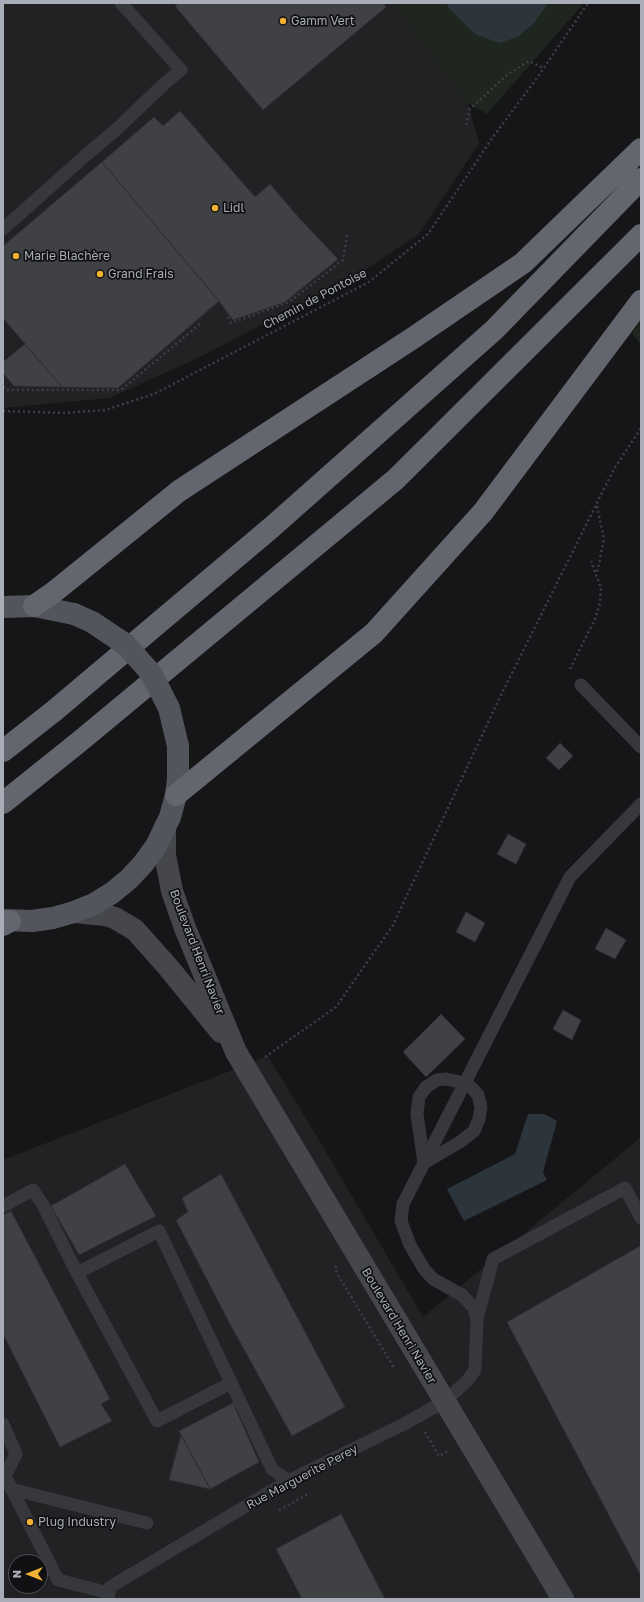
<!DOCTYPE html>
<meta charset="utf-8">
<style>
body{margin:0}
#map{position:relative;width:644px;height:1602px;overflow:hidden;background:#161618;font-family:"Golos Text",sans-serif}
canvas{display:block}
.frame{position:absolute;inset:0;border:4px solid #a8adb8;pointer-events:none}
.north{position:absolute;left:8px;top:1554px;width:40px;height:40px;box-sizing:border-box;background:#111113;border:1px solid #4d4f55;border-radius:50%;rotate:270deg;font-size:11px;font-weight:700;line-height:16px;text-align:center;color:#a8adb8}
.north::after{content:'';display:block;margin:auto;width:14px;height:18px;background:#f2b134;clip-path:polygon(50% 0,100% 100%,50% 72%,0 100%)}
</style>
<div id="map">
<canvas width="644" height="1602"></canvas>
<div class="frame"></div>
<div class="north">N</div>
</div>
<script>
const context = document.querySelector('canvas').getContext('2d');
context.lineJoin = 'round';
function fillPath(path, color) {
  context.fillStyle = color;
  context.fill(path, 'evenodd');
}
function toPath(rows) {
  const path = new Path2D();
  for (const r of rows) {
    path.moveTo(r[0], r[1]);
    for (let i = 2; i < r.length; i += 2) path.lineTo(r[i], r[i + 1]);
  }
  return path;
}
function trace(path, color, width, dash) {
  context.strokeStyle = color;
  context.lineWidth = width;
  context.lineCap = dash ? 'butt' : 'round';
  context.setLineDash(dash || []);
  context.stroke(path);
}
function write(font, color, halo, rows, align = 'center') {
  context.font = font + ' "Golos Text",sans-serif';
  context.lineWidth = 3.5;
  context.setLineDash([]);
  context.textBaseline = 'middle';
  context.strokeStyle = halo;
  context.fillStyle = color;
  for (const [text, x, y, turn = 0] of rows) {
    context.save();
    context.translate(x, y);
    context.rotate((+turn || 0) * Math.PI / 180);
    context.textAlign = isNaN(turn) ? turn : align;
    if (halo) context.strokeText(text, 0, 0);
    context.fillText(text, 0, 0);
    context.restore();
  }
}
fillPath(toPath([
 [3,3,393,3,468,103,479,143,419,234,359,274,202,356,110,398,3,408],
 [268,1056,319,1140,423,1317,641,1137,641,1599,3,1599,3,1160],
 [16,1562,40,1562,40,1586,16,1586]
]), '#222225');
fillPath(toPath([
 [393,3,584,3,487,114,468,103],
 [641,321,641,345,632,333]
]), '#1e261f');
fillPath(toPath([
 [446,3,548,3,534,23,518,37,499,43,475,34,449,8],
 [528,1114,544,1114,557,1121,543,1172,547,1180,464,1221,447,1189,515,1154]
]), '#2c353c');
const building = toPath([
 [179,3,383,3,386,7,263,110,175,6,179,3],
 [180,111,255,197,270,184,300,219,338,259,285,302,233,320,219,301,102,162,154,117,163,126,180,111],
 [102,162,219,301,118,388,62,387,3,318,3,246,102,162],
 [25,344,62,387,14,386,3,373,3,362,25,344],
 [560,743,573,756,559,770,546,758,560,743],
 [508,834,526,844,516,864,497,854,508,834],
 [466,912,485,923,475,942,456,932,466,912],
 [606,928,626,940,615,959,595,949,606,928],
 [563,1010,581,1020,572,1040,553,1029,563,1010],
 [441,1014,465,1039,426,1077,403,1052,441,1014],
 [125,1164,156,1216,79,1255,51,1206,125,1164],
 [221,1174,345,1407,292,1436,230,1324,176,1220,188,1212,182,1198,221,1174],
 [11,1211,110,1399,101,1404,112,1421,60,1447,3,1334,3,1215,11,1211],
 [640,1246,641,1248,641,1576,507,1322,640,1246],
 [233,1403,259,1462,210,1489,179,1431,233,1403],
 [181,1435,210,1489,169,1480,181,1435],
 [341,1514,385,1599,302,1599,276,1549,341,1514]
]);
fillPath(building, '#404145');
trace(building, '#303034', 1);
trace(toPath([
 [466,125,470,109,508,74,529,61,543,68],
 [228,317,231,323,289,302,343,260,347,235],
 [3,387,6,390,121,390,201,323],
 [3,411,64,413,105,410,154,394,369,282,428,234,493,137,537,78,588,3],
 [597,506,604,539,597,573],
 [570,669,595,619,600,603,601,588,591,561],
 [265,1057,336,1007,393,925,500,697,614,469,641,428],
 [336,1266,335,1270,393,1366,396,1366],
 [425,1432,439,1456,448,1451],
 [279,1510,310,1493]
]), '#3d3f44', 2.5, [2, 3]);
trace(toPath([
 [3,229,86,155,118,128,164,84,181,70,121,3],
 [581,685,641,747],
 [446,1079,465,1083,472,1088,478,1095,481,1107,479,1119,474,1131,460,1142,424,1163,417,1114,419,1097,426,1087,437,1080,446,1079],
 [3,1206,33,1190,43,1205,77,1273,157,1421,231,1383],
 [77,1273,159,1231,272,1469,288,1481],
 [477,1319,493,1259,625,1188,641,1218],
 [3,1424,16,1454,5,1476],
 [3,1477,5,1476,58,1580,109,1593],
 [11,1489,147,1523],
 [108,1599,110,1587,288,1481,406,1423,445,1401,467,1381,475,1370,477,1321,474,1308,462,1295,433,1279,424,1269,410,1245,401,1221,403,1204,570,877,641,804]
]), '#37383d', 13);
trace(toPath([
 [165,827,165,855,172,891,185,928,236,1052,563,1599],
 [74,912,105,915,115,918,135,930,168,967,221,1032]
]), '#45474d', 22);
trace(toPath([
 [3,607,34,606,74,614],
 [3,920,32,921,53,918,74,912,94,904,112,893,129,879,143,864,156,846,170,817,176,795,178,779,178,746]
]), '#53555c', 22);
trace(toPath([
 [34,606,54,592,179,491,413,338,523,263,641,149],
 [3,751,54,711,272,527,494,330,641,179],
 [176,795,374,633,483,512,641,301],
 [3,803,79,742,396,479,641,235],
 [3,925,10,921]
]), '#63666e', 22);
trace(toPath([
 [74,614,92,622,125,644,151,673,169,708,178,746]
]), '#53555c', 22);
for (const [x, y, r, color] of [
 [283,21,4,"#f2b134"],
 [215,208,4,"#f2b134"],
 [16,256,4,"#f2b134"],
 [100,274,4,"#f2b134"],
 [30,1522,4,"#f2b134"]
]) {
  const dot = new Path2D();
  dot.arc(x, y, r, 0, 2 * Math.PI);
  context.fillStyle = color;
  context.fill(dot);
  trace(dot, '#111113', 1.5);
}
write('12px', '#a8adb8', '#111113', [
 ["Gamm Vert",291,21],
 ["Lidl",223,208],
 ["Marie Blachère",24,256],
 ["Grand Frais",108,274],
 ["Plug Industry",38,1522]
], 'left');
write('12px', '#a8adb8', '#111113', [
 ["Chemin de Pontoise",315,299,-28],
 ["Boulevard Henri Navier",197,952,69],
 ["Boulevard Henri Navier",399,1326,59],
 ["Rue Marguerite Perey",302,1477,-28]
]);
</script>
